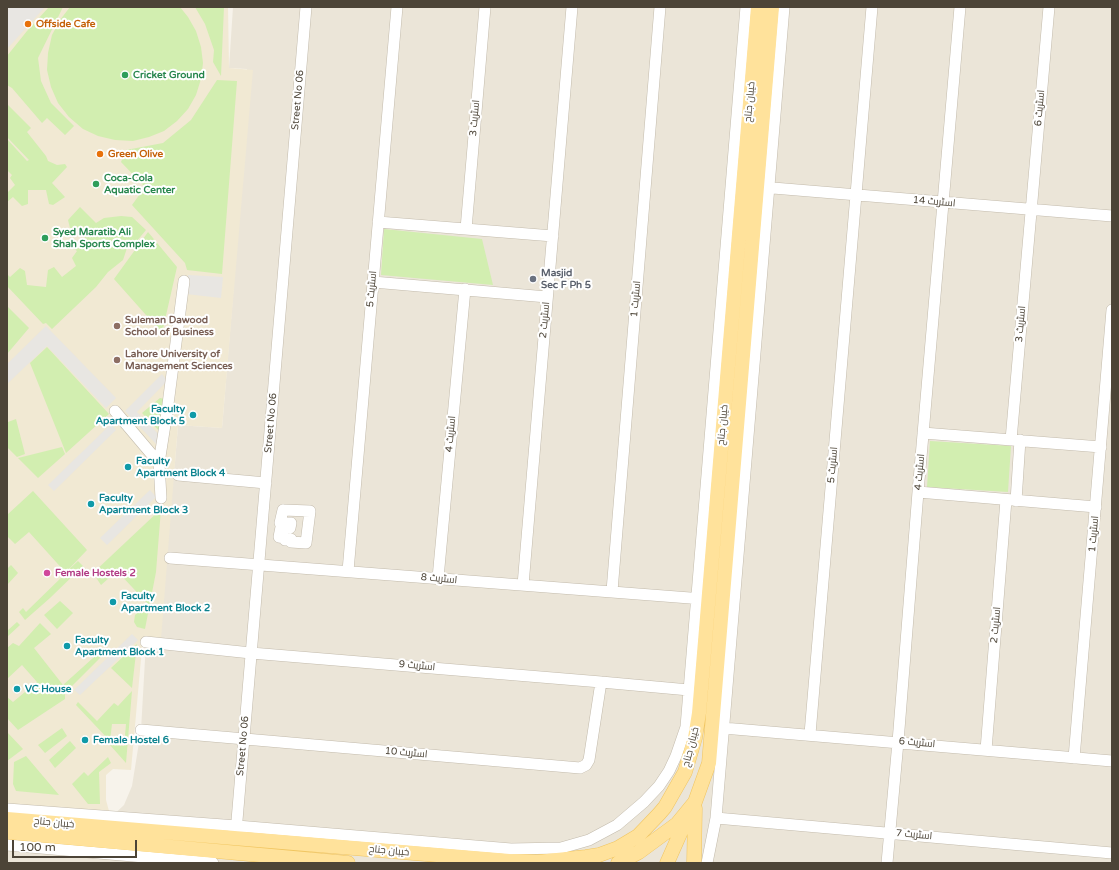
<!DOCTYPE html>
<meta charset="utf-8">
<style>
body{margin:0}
#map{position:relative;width:1119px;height:870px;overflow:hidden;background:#f7f3eb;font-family:"Varela Round",sans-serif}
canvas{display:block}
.frame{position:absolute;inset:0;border:8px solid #4c4437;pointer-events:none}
.scale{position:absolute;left:12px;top:840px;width:125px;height:18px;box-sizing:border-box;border:2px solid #4c4437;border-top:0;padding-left:5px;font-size:12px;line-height:14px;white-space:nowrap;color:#4c4437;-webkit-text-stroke:3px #fff;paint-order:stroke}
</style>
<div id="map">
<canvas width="1119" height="870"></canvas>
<div class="frame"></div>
<div class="scale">100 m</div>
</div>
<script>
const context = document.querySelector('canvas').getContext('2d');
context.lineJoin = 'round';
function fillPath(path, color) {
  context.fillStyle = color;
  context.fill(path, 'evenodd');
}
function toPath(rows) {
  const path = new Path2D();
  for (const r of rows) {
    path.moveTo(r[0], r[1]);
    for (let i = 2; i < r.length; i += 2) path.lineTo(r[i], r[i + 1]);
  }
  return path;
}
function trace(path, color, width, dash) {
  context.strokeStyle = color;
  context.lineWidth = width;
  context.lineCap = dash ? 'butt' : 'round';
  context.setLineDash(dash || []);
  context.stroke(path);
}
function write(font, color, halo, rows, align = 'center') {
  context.font = font + ' "Varela Round",Cairo,sans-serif';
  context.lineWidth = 4;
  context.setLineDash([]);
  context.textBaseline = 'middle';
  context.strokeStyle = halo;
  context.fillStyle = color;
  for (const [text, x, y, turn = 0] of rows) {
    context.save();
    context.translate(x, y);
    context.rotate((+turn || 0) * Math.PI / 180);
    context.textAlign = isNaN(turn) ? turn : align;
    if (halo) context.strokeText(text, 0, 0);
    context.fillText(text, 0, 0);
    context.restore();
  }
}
fillPath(toPath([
 [233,7,1112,7,1112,863,7,863,7,824,89,838,124,805,132,786,141,730,146,642,175,462,178,425,222,428,233,296,247,69,229,68]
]), '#ebe5d8');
fillPath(toPath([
 [7,7,228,7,229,68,253,70,222,428,178,425,161,639,143,637,131,770,113,769,106,775,106,800,109,811,7,806]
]), '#f1e9d3');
fillPath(toPath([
 [49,7,63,7,38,58,41,81,51,103,74,126,65,135,47,118,42,123,12,88,7,85,7,56,27,31],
 [70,7,180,7,188,17,196,31,201,47,203,63,201,79,196,95,188,109,177,121,164,131,149,137,133,141,115,140,98,136,83,129,69,117,58,103,51,87,47,70,48,53,52,35,60,20],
 [195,7,224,7,221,76,213,62,214,50,205,24],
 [217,80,237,81,222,274,187,270,185,263,132,205,145,187,121,162,126,150,163,143,191,120],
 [7,104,31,128,27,132,46,156,48,161,57,165,65,164,67,167,52,183,65,197,53,205,49,204,46,190,28,190,28,204,22,206,13,197,7,202,7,193,15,185,10,178,12,175,7,170,7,139,27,161,29,160,7,137],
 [80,207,96,223,104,218,121,216,132,217,146,230,136,242,127,248,123,260,108,272,96,287,52,329,46,323,43,324,7,286,7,274,10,277,20,268,25,271,27,285,46,287,48,270,54,267,62,277,76,266,72,258,77,251,73,248,85,247,85,228,70,228,68,220],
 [384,229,482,239,493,285,381,275],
 [148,232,177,267,162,333,114,279],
 [7,306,29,328,7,354],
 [47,347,109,414,66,453,30,363],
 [160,398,165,399,162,434,142,413],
 [16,419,25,454,17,457,7,447,7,425,8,422],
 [930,441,1011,446,1008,492,927,487],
 [62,447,65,454,38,478,18,458],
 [33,491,87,550,66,572,78,561,83,566,50,598,25,620,19,612,23,608,26,612,66,573,29,532,15,544,7,536,7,515],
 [161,509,156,572,145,629,137,627,134,622,135,615,147,603,117,571,101,585,93,573],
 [11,565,18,573,7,585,7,569],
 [60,601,73,613,57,629,44,615],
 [17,622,20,625,7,637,7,631],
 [40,623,51,634,34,648,63,685,103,649,106,652,65,693,65,699,18,730,7,718,7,697,13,702,37,682,22,665,7,679,7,648,13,643,19,646],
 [137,644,132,688,111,668],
 [132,691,126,763,110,745,124,746,126,724,112,724,110,741,76,705,78,702,97,721,114,703,118,706],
 [62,728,67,736,45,753,38,745],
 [7,732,23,749,7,761],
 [70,741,76,748,55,768,49,760],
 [26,756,59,795,16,791,13,784,14,762],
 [108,757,111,763,99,772,100,804,88,804,72,784,84,772,88,776]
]), '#d2eeb0');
fillPath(toPath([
 [7,7,45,7,7,49],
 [188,275,223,277,221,298,186,294],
 [46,326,116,398,106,408,47,346,7,384,7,364],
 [162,374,167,381,137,412,162,438,156,444,125,411],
 [111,424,116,430,54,491,48,485],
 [150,490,156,497,107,545,100,538],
 [132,634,138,640,80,695,74,690]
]), '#e8e6e2');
const minor = toPath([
 [761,187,1112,216],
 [378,222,553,236],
 [466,229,485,7],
 [373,282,547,297],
 [115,411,159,463],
 [923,433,1101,447],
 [1011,440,1049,7],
 [178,475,266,483],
 [918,492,1096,507],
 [161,498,159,463,167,412,184,281],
 [1016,501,1020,440],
 [283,510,310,511,306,543,291,542,291,539,285,540,285,538,279,537,281,527,290,528,291,523,280,523,283,510],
 [170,558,703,599],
 [348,571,397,7],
 [438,578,465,289],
 [523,585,572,7],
 [612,591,660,7],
 [146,642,251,653,601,682,689,690],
 [723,728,1112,761],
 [141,730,580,768,586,765,589,760,601,682],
 [810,734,872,7],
 [986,750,1006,500],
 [1074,758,1112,310],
 [7,809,237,826,511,849,561,848,589,840,617,825,644,802,659,786,669,771,676,756,686,727,746,7],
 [716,818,1112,853],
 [236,832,306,7],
 [7,845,213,863],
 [707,863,716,818,784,7],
 [887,863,898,742,918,492,960,7]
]);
const major = toPath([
 [7,819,509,861,538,862,586,857,599,855,618,848,638,836,659,814,665,807,685,772,695,738,699,713,758,7],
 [7,832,348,863],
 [618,863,639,852,677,824,695,802,709,763,772,7],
 [667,863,687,818],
 [694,863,695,808]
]);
trace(minor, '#c3bbac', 12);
trace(major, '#f1c55f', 15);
trace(minor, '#fff', 11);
trace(major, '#ffe29b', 14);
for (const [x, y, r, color] of [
 [28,24,4,"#e8710a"],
 [125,75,4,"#2e9e5b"],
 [100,154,4,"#e8710a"],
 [96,184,4,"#2e9e5b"],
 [45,238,4,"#2e9e5b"],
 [533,279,4,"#6b7280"],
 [117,326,4,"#8d6e63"],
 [117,360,4,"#8d6e63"],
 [193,415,4,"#0f9aa8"],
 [128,467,4,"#0f9aa8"],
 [91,504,4,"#0f9aa8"],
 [47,573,4,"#d1479c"],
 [113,602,4,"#0f9aa8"],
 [67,646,4,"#0f9aa8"],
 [17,689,4,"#0f9aa8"],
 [85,740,4,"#0f9aa8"]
]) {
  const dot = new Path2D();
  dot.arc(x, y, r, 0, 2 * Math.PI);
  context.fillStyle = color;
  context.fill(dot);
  trace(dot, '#fff', 1.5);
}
write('bold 10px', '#c56008', '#fff', [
 ["Offside Cafe",36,24],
 ["Green Olive",108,154]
], 'left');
write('bold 10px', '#27864d', '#fff', [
 ["Cricket Ground",133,75],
 ["Coca-Cola",104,178],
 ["Aquatic Center",104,190],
 ["Syed Maratib Ali",53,232],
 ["Shah Sports Complex",53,244]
], 'left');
write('10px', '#4c4437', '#fff', [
 ["Street No 06",298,100,-85],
 ["خیبان جناح",750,102,-85],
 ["اسٹریٹ 6",1040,108,-85],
 ["اسٹریٹ 3",475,118,-85],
 ["اسٹریٹ 14",934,202,5],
 ["اسٹریٹ 5",372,289,-85],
 ["اسٹریٹ 1",636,299,-85],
 ["اسٹریٹ 2",545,320,-85],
 ["اسٹریٹ 3",1021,324,-85],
 ["Street No 06",271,423,-85],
 ["خیبان جناح",723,425,-85],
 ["اسٹریٹ 4",451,434,-85],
 ["اسٹریٹ 5",833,465,-85],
 ["اسٹریٹ 4",920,472,-85],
 ["اسٹریٹ 1",1094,534,-85],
 ["اسٹریٹ 8",439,579,5],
 ["اسٹریٹ 2",996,625,-85],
 ["اسٹریٹ 9",417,666,5],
 ["اسٹریٹ 6",917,743,5],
 ["Street No 06",243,746,-85],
 ["خیبان جناح",691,747,-76],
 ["اسٹریٹ 10",406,753,5],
 ["خیبان جناح",54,823,5],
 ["اسٹریٹ 7",914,835,5],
 ["خیبان جناح",389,851,5]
]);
write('bold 10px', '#5b616d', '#fff', [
 ["Masjid",541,273],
 ["Sec F Ph 5",541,285]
], 'left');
write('bold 10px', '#785e54', '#fff', [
 ["Suleman Dawood",125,320],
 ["School of Business",125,332],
 ["Lahore University of",125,354],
 ["Management Sciences",125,366]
], 'left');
write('bold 10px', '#0d838f', '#fff', [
 ["Faculty",185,409,"right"],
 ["Apartment Block 5",185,421,"right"],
 ["Faculty",136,461],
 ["Apartment Block 4",136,473],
 ["Faculty",99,498],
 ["Apartment Block 3",99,510],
 ["Faculty",121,596],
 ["Apartment Block 2",121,608],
 ["Faculty",75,640],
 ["Apartment Block 1",75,652],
 ["VC House",25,689],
 ["Female Hostel 6",93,740]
], 'left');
write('bold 10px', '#b23c85', '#fff', [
 ["Female Hostels 2",55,573]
], 'left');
</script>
